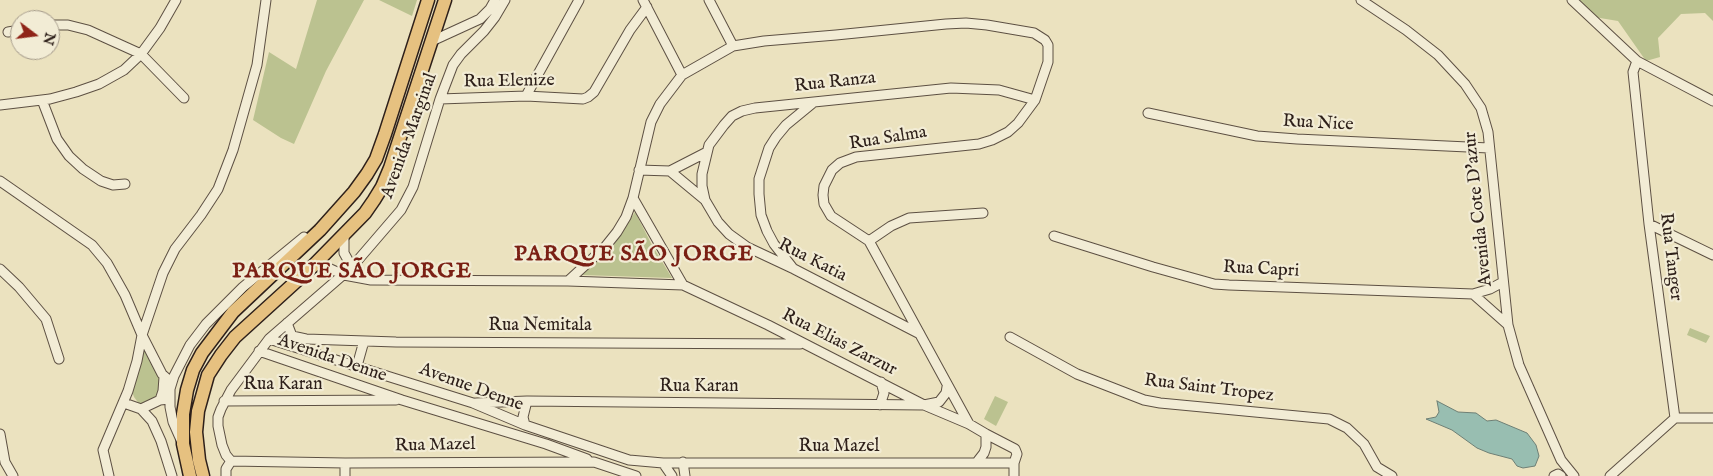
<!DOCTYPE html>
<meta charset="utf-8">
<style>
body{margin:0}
#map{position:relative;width:1713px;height:476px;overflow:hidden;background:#ebe2bf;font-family:"IM FELL English",serif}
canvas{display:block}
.north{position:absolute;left:10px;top:10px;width:50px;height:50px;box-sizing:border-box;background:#f2ecd5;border:1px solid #a49a8a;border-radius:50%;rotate:105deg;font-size:14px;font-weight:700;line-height:20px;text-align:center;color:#2e201a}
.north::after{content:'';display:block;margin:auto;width:18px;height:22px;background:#8f2418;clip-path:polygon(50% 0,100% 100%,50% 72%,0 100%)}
</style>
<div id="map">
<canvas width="1713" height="476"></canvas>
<div class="north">N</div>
</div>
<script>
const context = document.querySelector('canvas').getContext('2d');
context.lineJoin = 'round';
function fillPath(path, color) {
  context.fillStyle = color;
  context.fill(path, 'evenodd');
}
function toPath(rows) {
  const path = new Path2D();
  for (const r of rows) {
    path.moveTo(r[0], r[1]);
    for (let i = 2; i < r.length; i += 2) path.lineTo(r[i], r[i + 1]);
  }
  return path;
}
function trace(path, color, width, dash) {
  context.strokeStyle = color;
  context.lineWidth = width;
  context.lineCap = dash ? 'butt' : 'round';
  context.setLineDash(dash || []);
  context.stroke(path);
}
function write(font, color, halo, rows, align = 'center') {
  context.font = font + ' "IM FELL English",serif';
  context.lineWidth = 4.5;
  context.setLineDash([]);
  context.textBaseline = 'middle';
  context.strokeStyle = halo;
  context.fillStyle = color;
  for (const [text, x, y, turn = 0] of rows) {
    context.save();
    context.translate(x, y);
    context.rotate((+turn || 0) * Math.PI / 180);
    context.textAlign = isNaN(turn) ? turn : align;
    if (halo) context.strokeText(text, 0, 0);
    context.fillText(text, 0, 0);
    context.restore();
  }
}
fillPath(toPath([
 [317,0,364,0,326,71,294,144,281,138,253,120,269,52,296,69],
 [379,0,417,0,412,16],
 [1579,0,1713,0,1713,21,1705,13,1681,14,1658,38,1660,57,1646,61,1618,21,1594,17],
 [635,212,652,245,672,278,582,275,612,248],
 [1690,328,1710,336,1706,343,1687,335],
 [141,345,148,350,160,380,161,391,155,398,140,405,134,397,132,391],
 [995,396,1008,402,996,426,984,419]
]), '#bbc290');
const water = toPath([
 [1437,401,1458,412,1476,413,1487,421,1496,420,1527,433,1536,445,1539,456,1535,466,1523,468,1517,466,1512,459,1489,453,1477,448,1452,430,1426,419,1436,417,1439,412,1437,401]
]);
fillPath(water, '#98beb1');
trace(water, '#6e7f75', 1);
const minor = toPath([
 [643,0,682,75],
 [709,0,733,46],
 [1361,0,1406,30,1438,55,1465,84,1481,108,1488,132,1508,325,1519,365,1561,460,1574,476],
 [1572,0,1637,61,1713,101],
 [50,25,68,25,88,30,141,54,184,98],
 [8,32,20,30],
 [432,41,480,19,490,9,495,0],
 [1637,61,1633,72,1649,224,1675,418],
 [526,96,579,0],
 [440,99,526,96,583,99,588,97,594,92,630,30,647,7],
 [42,100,57,139,69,156,83,169,101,181,113,185,125,184],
 [0,105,50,99,76,92,99,84,124,70,141,54,160,28,176,0],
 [1148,113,1257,136,1297,139,1489,148],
 [639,170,670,171,705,200,718,222,729,234,747,247,794,269,920,334],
 [670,171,707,152],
 [0,181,92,245,107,263,125,295,142,335,162,374,171,382],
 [705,200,702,186,702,174,709,145,724,125,732,116,742,111,755,108,951,88,999,90,1035,100],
 [1649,224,1713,255],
 [344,234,344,253,354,271],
 [1054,236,1153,267,1214,284,1229,285,1473,294,1490,289,1503,282],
 [869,241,891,226,909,218,983,213],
 [312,267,318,265,324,266,344,275,371,280,568,281,683,285],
 [792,267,774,244,767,231,761,215,759,194,759,179,769,148,776,137,786,125,814,102],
 [0,269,19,287,46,319,59,359],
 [568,281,605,247,617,232,626,217,633,198],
 [1473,294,1508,325],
 [287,323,292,336,306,339,396,342,800,344],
 [1010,337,1077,374,1144,400,1160,403,1329,419,1347,428,1364,444,1377,467,1392,476],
 [269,339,473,403,525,425,629,460,663,463,1014,463],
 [259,351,402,400,546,444,587,459],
 [357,366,364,341],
 [160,400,163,391,164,377],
 [224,401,396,400],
 [124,403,141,409,152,421,161,441,172,476],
 [476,403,527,401,924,405,939,402,946,393,947,387],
 [880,405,884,393,881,382],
 [141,409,160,400,169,399],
 [1675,418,1713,418],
 [969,424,869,241,831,216,824,204,823,195,824,186,832,170,840,163,856,157,979,144,992,140,1008,132,1018,123,1035,100,1048,62,1048,45,1045,40,1034,33,987,25,966,23,946,24,836,35,764,41,733,46,682,75,660,104,651,122,633,198,683,285,768,325,924,405,969,424,986,434,986,447,984,453,977,462],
 [525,425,523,417,527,401],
 [0,434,5,462,13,476],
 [986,434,1015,449,1017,454,1014,463,1014,476],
 [181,440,173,422,170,407,170,389,174,376,190,345,206,324,243,287,304,237],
 [231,461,226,455,222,445,218,426,218,417,221,409,231,390,269,339,352,267,401,210,413,187,440,99,453,65,461,54,484,31,495,17,505,0],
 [231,461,345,463,594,462,636,476],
 [683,462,685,476],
 [345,463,345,476],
 [663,463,672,476],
 [109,476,103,450,128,391,137,361,142,335,163,273,175,249,201,215,218,189,233,150,257,65,266,0],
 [226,476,226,469,231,461],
 [1554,476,1558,474,1561,476],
 [1610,476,1675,418]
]);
const highway = toPath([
 [190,476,183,444,183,414,187,390,193,370,202,353,233,312,320,230,354,192,367,174,376,159,385,134,428,0],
 [203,476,199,460,196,432,198,411,208,375,221,355,235,337,312,267,365,213,374,200,382,187,390,168,445,0]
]);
trace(minor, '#5d5043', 11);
trace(highway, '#2e201a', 15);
trace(minor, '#f2ecd5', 9);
trace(highway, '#e6c180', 12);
write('18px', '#2e201a', '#f2ecd5', [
 ["Rua Elenize",509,82,-1],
 ["Rua Ranza",835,83,-6],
 ["Rua Nice",1318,124,3],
 ["Avenida Marginal",410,136,-70],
 ["Rua Salma",888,139,-9],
 ["Avenida Cote D'azur",1479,209,-96],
 ["Rua Tanger",1670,257,83],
 ["Rua Katia",812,261,27],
 ["Rua Capri",1261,270,3],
 ["Rua Nemitala",540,326],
 ["Rua Elias Zarzur",839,343,27],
 ["Avenida Denne",332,359,19],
 ["Rua Karan",283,385],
 ["Rua Karan",699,387],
 ["Avenue Denne",471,388,20],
 ["Rua Saint Tropez",1209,389,7],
 ["Rua Mazel",435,446,-1],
 ["Rua Mazel",839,447]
]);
context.letterSpacing = '1px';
write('bold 22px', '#7a1f14', '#f2ecd5', [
 ["PARQUE SÃO JORGE",634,255],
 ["PARQUE SÃO JORGE",352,272]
]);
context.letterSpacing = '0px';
</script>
